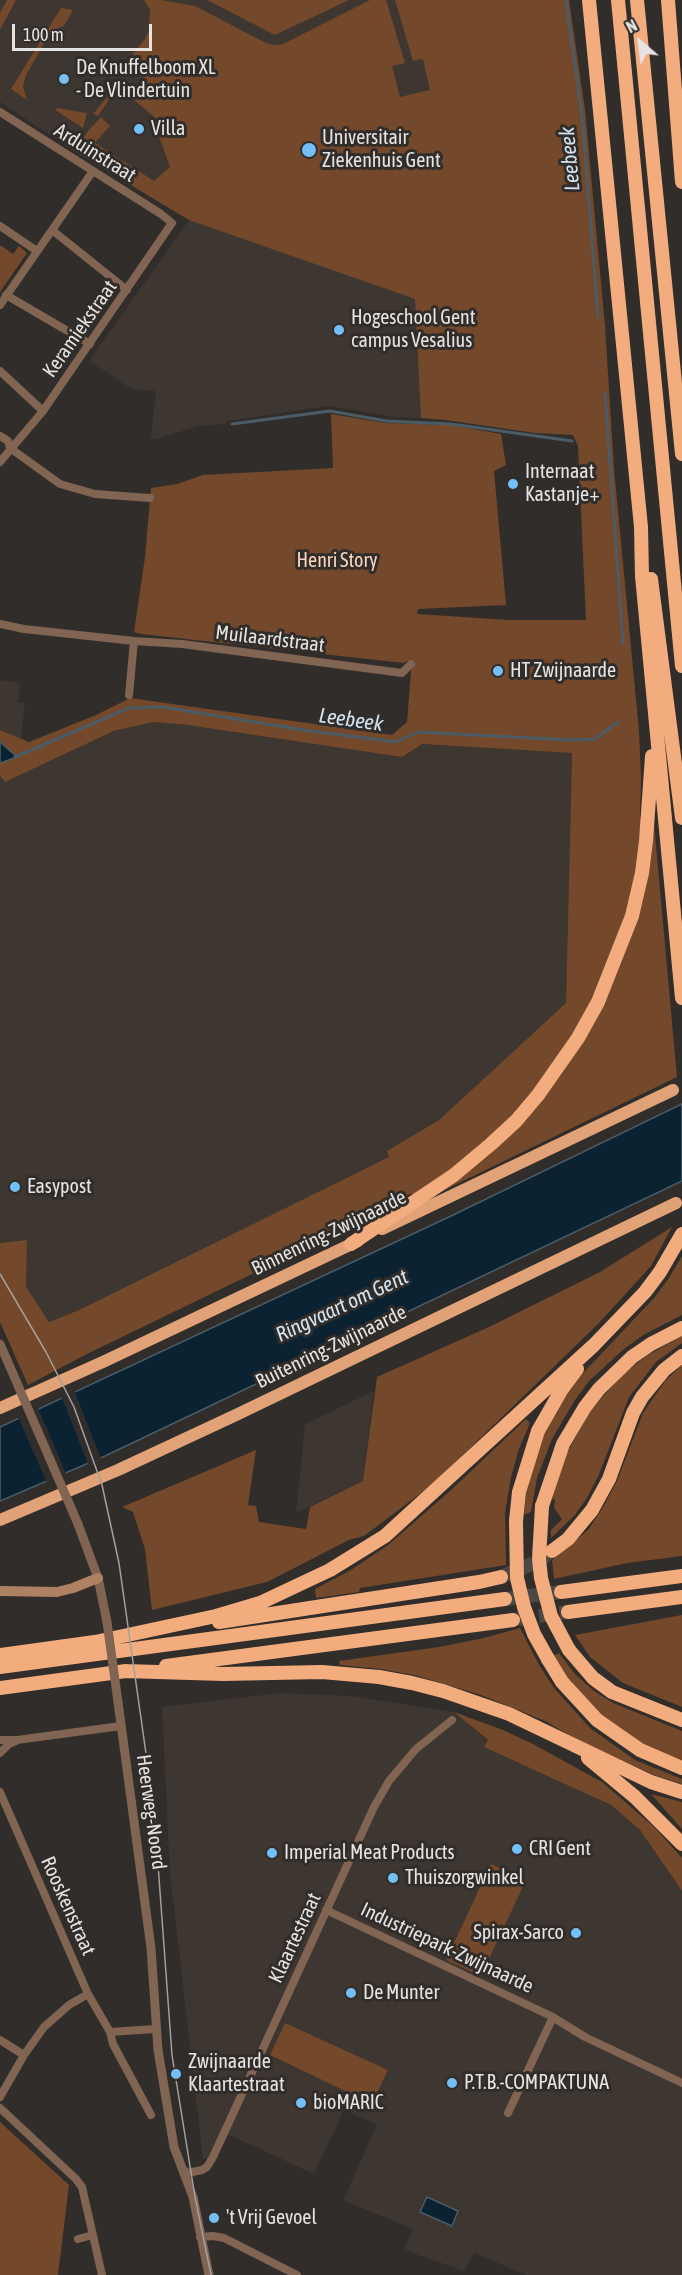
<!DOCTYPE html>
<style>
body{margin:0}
#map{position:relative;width:682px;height:2275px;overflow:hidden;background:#312d2b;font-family:"Asap Condensed",sans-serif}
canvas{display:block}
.north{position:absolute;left:610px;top:12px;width:60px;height:60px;-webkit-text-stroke:4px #312d2b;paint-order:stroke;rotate:332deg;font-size:16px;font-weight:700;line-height:24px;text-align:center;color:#e6e4e2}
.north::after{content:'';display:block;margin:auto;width:21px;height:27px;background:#e6e4e2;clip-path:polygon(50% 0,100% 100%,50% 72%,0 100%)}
.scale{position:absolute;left:12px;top:24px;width:140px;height:27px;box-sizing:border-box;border:3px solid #e6e4e2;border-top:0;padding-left:8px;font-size:18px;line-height:21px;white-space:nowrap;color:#e6e4e2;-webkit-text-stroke:4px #312d2b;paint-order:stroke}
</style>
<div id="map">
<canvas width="682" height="2275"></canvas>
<div class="north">N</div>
<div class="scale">100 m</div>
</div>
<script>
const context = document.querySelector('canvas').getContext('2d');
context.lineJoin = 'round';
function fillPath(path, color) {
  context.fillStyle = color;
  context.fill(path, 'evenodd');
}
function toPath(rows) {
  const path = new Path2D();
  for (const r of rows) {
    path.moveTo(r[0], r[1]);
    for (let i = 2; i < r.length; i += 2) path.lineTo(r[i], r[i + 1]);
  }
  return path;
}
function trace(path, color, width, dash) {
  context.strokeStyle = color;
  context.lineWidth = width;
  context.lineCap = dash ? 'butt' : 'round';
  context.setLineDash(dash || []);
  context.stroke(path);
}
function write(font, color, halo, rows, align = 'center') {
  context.font = font + ' "Asap Condensed",sans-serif';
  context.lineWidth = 6;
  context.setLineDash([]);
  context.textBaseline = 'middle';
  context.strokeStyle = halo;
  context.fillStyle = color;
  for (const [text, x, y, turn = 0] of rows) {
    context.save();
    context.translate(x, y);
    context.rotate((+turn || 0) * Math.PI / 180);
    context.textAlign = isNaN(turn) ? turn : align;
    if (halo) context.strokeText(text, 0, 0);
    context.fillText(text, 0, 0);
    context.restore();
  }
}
fillPath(toPath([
 [0,0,535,0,535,433,446,420,396,417,328,406,227,421,225,424,198,426,154,440,151,437,156,391,132,389,89,361,189,220,74,151,0,102],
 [0,680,20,683,18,702,25,703,21,739,0,730],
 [153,722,422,744,572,753,566,1003,439,1120,387,1151,390,1157,89,1306,49,1322,26,1287,27,1241,0,1243,0,776,5,782,115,731],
 [374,1391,363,1481,296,1513,305,1424],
 [280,1693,351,1696,454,1712,488,1741,485,1747,611,1805,640,1830,682,1891,682,2275,526,2275,474,2253,464,2271,404,2250,413,2229,343,2200,377,2125,344,2110,314,2174,230,2135,221,2135,211,2158,203,2159,170,1873,162,1707]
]), '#3e3630');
fillPath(toPath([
 [7,0,16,0,0,30,0,13],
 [144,0,161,0,195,6,266,43,274,45,283,44,370,0,386,0,405,63,392,66,400,97,430,90,423,59,413,61,395,0,569,0,585,110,605,326,614,469,639,731,641,777,640,818,654,824,677,1077,430,1197,410,1194,386,1209,87,1354,28,1385,0,1322,0,1243,27,1240,26,1287,49,1322,79,1310,389,1157,387,1151,439,1120,566,1003,572,753,422,744,402,757,188,725,153,722,114,731,5,782,0,776,0,730,29,742,96,715,130,698,392,735,407,722,412,659,404,663,141,634,134,632,145,557,151,488,177,484,203,475,333,468,331,414,385,423,450,425,501,434,506,465,494,471,506,605,418,609,417,614,510,620,586,620,578,446,573,435,535,433,446,420,421,418,415,299,189,220,74,151,88,131,101,117,110,126,95,143,154,181,170,167,159,136,159,121,133,99,145,79,126,68,132,55,145,39,149,30,150,10],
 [207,0,349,0,275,35],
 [61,8,73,10,64,26,55,29,47,38,26,75,23,86,27,100,11,89],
 [118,84,119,85,98,116,93,114],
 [57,108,87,113,83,128,55,110],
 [0,245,13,254,19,246,27,253,0,292],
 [672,1227,651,1266,598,1324,433,1484,364,1536,349,1540,267,1582,152,1610,145,1549,133,1512,122,1507,256,1450,248,1505,256,1506,259,1522,306,1529,310,1507,363,1481,377,1377,491,1326,600,1272],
 [682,1256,682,1315,645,1334,625,1348,589,1381,575,1400,552,1439,537,1478,531,1512,524,1515,526,1494,532,1471,544,1435,568,1393,584,1372,654,1298,669,1278],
 [682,1336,682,1343,656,1362,629,1397,598,1477,587,1498,575,1515,551,1538,551,1530,562,1519,554,1508,555,1500,552,1499,559,1473,568,1451,591,1410,624,1373,648,1355],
 [682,1365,682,1556,627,1563,554,1579,552,1560,588,1530,602,1509,617,1481,643,1413,665,1381],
 [526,1419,530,1423,519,1449,511,1477,505,1513,506,1565,360,1588,359,1592,316,1598,315,1589,351,1570,388,1545,450,1491],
 [682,1615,682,1707,623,1683,590,1657,575,1635],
 [520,1628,539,1665,554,1688,590,1728,635,1760,682,1779,682,1784,654,1775,578,1740,545,1721,481,1695,414,1675,380,1669,340,1665,339,1661,439,1647,484,1638],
 [559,1653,575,1674,594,1691,613,1703,682,1731,682,1762,643,1745,601,1716,567,1678,553,1656],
 [454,1712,503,1730,533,1744,602,1782,654,1827,682,1858,682,1891,640,1830,611,1805,484,1747,488,1740],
 [651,1794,682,1802,682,1829],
 [491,1864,526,1880,481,1976,446,1960],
 [285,2023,388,2070,376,2095,366,2101,270,2055],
 [0,2122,69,2185,58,2275,0,2275]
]), '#74482a');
const water = toPath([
 [0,742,17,757,0,763,0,742],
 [682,1104,682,1181,105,1456,0,1501,0,1427,449,1217,682,1104],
 [427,2197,458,2211,452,2226,420,2212,427,2197]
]);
fillPath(water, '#0a2231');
trace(water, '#4c5c66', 1.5);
fillPath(toPath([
 [74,1390,102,1461,89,1467,61,1395],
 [37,1406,67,1476,48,1485,17,1415]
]), '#312d2b');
trace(toPath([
 [566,0,583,125,598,317],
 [605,393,623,644],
 [232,424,330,411,386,421,451,424,572,441],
 [15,757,129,708,163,707,303,730,396,742,418,732,571,740,595,739,618,722]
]), '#4c5c66', 3);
trace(toPath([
 [501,1577,536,1562,548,1554],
 [505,1599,561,1592],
 [518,1619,568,1612]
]), '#4c4846', 14, [14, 7]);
trace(toPath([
 [0,112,161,214,172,223,43,411,0,462],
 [0,226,37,251],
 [52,230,127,290],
 [6,295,90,344],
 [0,305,93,171],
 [0,371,43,411],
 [0,436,8,441,10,448,60,484,95,494,150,498],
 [0,624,24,629,134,641,182,644,402,673,411,664],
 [129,695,134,641],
 [0,1740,17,1740,121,1726],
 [0,1753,9,1744,16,1741],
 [0,1792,88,1994,110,2032,155,2029],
 [326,1910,551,2016,585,2037,682,2083],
 [110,2032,113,2044,151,2115],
 [0,2040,24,2055],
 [0,2097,24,2055,44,2027,69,2005,88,1994],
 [0,2108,76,2179,82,2187,102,2275],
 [508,2113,553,2017],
 [184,2170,187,2173,202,2170,207,2167,213,2157,374,1807,389,1781,416,1749,452,1720],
 [200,2237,213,2236,224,2238,297,2275],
 [78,2239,93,2235]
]), '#816451', 8);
trace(toPath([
 [0,1344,10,1367],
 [78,1524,98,1578,107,1622],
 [118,1702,151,1948,158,2050,174,2147,193,2197,209,2275]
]), '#816451', 9);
trace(toPath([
 [0,1591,57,1592,73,1588,98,1578]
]), '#af8163', 10);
trace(toPath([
 [382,1229,673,1090],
 [0,1408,105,1361,358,1241],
 [0,1520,118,1470,236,1415,676,1203]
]), '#e2a277', 12);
trace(toPath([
 [589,0,641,527,642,576,682,998],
 [618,0,682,666],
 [637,0,682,454],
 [668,0,682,182],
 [651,579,682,818],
 [351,1244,454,1175,491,1144,516,1121,538,1095,578,1038,598,1002,632,916,642,873,646,841,652,756],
 [542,1506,563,1444,585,1407,599,1389,632,1357,651,1344,682,1328],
 [516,1521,519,1492,538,1431,562,1389,577,1369],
 [552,1551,568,1539,592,1510,609,1479,633,1413,642,1397,664,1370,682,1356],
 [561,1592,682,1576],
 [568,1612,682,1597],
 [219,1622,479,1582,501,1577],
 [95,1642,216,1616,260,1603,330,1570,385,1536,594,1345,645,1292,660,1272,682,1234],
 [569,1650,593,1678,612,1692,682,1720],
 [0,1655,102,1641],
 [548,1659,562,1682,597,1720,640,1750,682,1768],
 [166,1666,513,1620],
 [0,1667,505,1599],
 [125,1671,223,1674,322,1672,379,1677,412,1683,443,1691,509,1714,651,1782,682,1792],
 [0,1688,126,1671],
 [588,1758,635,1797,682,1844]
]), '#f3ac7d', 14);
trace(toPath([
 [0,1274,46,1352,74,1407,102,1485,119,1563,154,1810,172,2055,195,2197,211,2275]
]), '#a3a09e', 1.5);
trace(toPath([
 [10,1367,78,1524],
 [107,1622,118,1702]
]), '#816451', 9);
trace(toPath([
 [542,1506,539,1559,541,1578,551,1616,569,1650],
 [516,1521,517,1578,524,1607,534,1634,548,1659]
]), '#f3ac7d', 14);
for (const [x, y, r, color] of [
 [64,79,6,"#74c0f6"],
 [139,129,6,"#74c0f6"],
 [309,150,8,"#74c0f6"],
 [339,330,6,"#74c0f6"],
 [513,484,6,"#74c0f6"],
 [498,671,6,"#74c0f6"],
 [15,1187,6,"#74c0f6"],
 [517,1849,6,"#74c0f6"],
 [272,1853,6,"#74c0f6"],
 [393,1878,6,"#74c0f6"],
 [576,1933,6,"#74c0f6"],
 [351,1993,6,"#74c0f6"],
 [176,2074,6,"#74c0f6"],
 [452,2083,6,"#74c0f6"],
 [301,2103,6,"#74c0f6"],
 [214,2218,6,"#74c0f6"]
]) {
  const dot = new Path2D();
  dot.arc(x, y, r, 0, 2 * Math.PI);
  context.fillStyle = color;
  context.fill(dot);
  trace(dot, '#312d2b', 2);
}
write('20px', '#e6e4e2', '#312d2b', [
 ["De Knuffelboom XL",76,68],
 ["- De Vlindertuin",76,91],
 ["Villa",151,129],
 ["Universitair",322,138],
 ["Ziekenhuis Gent",322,161],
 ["Hogeschool Gent",351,318],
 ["campus Vesalius",351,341],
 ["Internaat",525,472],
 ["Kastanje+",525,495],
 ["HT Zwijnaarde",510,671],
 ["Easypost",27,1187],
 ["CRI Gent",529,1849],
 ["Imperial Meat Products",284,1853],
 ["Thuiszorgwinkel",405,1878],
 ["Spirax-Sarco",564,1933,"right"],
 ["De Munter",363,1993],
 ["Zwijnaarde",188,2062],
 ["Klaartestraat",188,2085],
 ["P.T.B.-COMPAKTUNA",464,2083],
 ["bioMARIC",313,2103],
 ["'t Vrij Gevoel",226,2218]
], 'left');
write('20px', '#e6e4e2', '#312d2b', [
 ["Arduinstraat",95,153,32],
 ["Keramiekstraat",80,329,-55],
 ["Muilaardstraat",270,639,7],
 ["Binnenring-Zwijnaarde",329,1233,-26],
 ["Buitenring-Zwijnaarde",331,1347,-26],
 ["Heerweg-Noord",151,1812,82],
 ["Rooskenstraat",68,1906,66],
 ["Klaartestraat",295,1938,-65],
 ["Industriepark-Zwijnaarde",447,1948,25]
]);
write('20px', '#fbd5bd', '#312d2b', [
 ["Henri Story",337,561]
]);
write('italic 21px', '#d2e4f2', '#312d2b', [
 ["Leebeek",570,159,-95],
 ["Leebeek",351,720,8],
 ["Ringvaart om Gent",342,1306,-25]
]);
</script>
